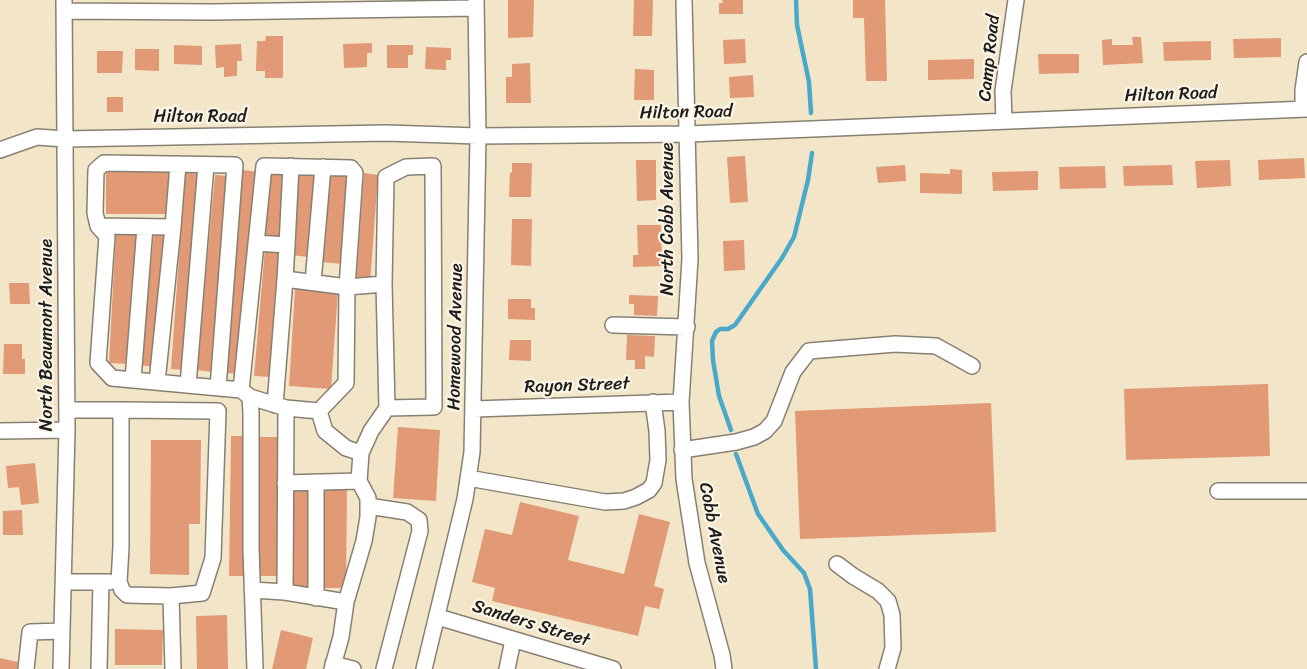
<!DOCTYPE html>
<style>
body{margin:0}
canvas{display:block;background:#f2e5c8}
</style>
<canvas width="1307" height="669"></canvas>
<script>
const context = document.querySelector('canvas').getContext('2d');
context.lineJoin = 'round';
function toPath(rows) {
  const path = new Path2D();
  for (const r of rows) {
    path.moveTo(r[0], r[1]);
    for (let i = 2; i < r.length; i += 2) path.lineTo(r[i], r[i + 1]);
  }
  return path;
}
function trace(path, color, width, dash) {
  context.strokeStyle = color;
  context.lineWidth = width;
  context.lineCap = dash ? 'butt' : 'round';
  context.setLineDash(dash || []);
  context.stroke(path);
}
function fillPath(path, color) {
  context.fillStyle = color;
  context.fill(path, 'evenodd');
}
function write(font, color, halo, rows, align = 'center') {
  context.font = font + ' Sriracha,sans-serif';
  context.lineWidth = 4.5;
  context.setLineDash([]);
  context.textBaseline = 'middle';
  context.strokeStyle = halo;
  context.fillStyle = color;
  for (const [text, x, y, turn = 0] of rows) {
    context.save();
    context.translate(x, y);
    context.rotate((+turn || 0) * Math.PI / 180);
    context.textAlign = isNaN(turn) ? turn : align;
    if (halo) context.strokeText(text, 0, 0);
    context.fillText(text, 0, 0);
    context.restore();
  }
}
trace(toPath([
 [796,0,797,25,809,82,811,113],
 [731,430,719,396,713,360,712,341,716,332,720,329,728,329,735,325,782,258,794,237,808,180,812,153],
 [736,454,758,514,783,550,804,573,810,589,816,669]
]), '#4aa9c9', 4.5);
fillPath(toPath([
 [508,0,534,0,533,37,508,38],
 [634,0,653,0,652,36,633,36],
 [722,0,743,0,743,14,719,14,719,3,723,3],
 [853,0,885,0,887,81,866,81,864,18,853,18],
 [266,36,283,36,283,78,265,78,265,71,256,71,257,41,265,41],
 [1132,37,1141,37,1143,63,1103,65,1102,40,1112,39,1112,45,1133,45],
 [1281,38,1281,57,1234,58,1233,39],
 [745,39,746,63,724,64,723,40],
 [1211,41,1211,60,1164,61,1163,42],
 [372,43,372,53,367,53,367,67,344,68,343,44],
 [241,44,242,61,237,61,237,76,224,77,224,67,216,68,215,45],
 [174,45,202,46,202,65,174,64],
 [387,45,413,45,413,55,408,55,408,68,387,68],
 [426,47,451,48,451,60,446,60,446,70,425,69],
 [135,49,159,49,159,71,135,70],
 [97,51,123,51,122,73,97,73],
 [1038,54,1079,54,1079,73,1039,74],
 [974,59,974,79,928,80,928,60],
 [530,63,531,103,506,103,506,77,512,77,512,64],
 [635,69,654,70,654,100,634,100],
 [753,75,754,97,730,98,729,77],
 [107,97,123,97,123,112,107,112],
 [745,156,748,202,730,203,727,157],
 [1304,158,1305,178,1259,180,1258,160],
 [636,160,656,160,656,200,637,201],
 [1230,160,1231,186,1197,188,1195,161],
 [512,163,532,163,531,197,509,197,510,172,512,173],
 [905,165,906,181,878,183,876,167],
 [1172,165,1173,185,1124,186,1123,166],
 [1105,166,1106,188,1060,189,1059,167],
 [950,169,962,170,962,194,920,193,920,173,950,174],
 [243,170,258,172,241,374,226,373],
 [169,171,169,214,106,214,106,172],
 [298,171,316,172,309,257,291,255],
 [1038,171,1038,190,993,191,992,172],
 [185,173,200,174,186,370,171,369],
 [269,173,283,174,280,237,265,236],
 [364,173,378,175,370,284,356,283],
 [330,174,351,176,343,264,321,262],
 [215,175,230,176,212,372,197,370],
 [512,219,532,219,531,266,511,265],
 [637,225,661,225,662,266,633,267,633,255,638,255],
 [116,230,138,231,130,364,109,363],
 [154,233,169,234,155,367,140,365],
 [744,240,745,270,724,271,723,241],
 [265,248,282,250,271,377,254,376],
 [9,283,29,283,30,304,10,304],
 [295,289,338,291,331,389,289,386],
 [629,295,658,296,657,316,634,315,634,304,629,304],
 [508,299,531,299,531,308,535,308,535,320,508,319],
 [627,335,655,336,654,357,645,356,645,369,635,369,635,360,626,360],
 [510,340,531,340,531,361,509,360],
 [4,344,22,344,22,359,25,359,25,374,3,374],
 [1268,384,1270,456,1126,460,1124,389],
 [991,403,996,532,800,539,795,411],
 [398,427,440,430,436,501,393,498],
 [231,436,246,436,244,576,229,576],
 [259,437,280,437,279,576,258,576],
 [151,440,201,440,200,524,189,524,189,575,150,574],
 [35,463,39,503,21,505,19,487,8,488,6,466],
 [294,489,312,490,310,587,293,587],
 [325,490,347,490,346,588,324,588],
 [520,502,579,516,568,560,624,574,639,514,670,522,654,586,664,589,659,609,645,606,638,636,492,601,495,588,472,582,485,529,512,535],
 [22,510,23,535,3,535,3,511],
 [227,615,228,669,197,669,196,616],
 [115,629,163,630,162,665,115,665],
 [281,630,313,638,306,669,272,669],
 [0,658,18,662,17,669,0,669]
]), '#e19976');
const minor = toPath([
 [684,0,690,259,681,402,684,479,697,563,722,655,724,669],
 [64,11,213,12,476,8],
 [1303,109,1303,90,1307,62],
 [1004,121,1003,91,1016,0],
 [0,150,37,137,65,139,386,133,478,136,688,134,1307,109],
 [98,226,173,227,178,164],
 [256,243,287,245,291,166],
 [285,279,287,245],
 [313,282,323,167],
 [613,325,687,327],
 [133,380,145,227],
 [157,382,173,227],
 [188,385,206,165],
 [218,388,235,165,104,163,96,170,95,213,98,226,107,236,98,363,112,378,241,390,250,397,251,413,251,548,255,669],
 [241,390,264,166,351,168,355,173,347,287,285,279,275,405],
 [250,397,286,408,285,592,252,590],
 [286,408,319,411],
 [474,409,681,402],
 [67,410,121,410,121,547,119,582,122,590,127,595,171,596,173,669],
 [121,410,218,411,213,558,202,593,171,596],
 [319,411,346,383,347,287,384,284,386,177,406,167,433,166,434,407,387,408,384,284],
 [319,411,325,431,346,448,361,453],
 [0,431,67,430],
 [682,450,736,442,754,437,765,431,774,421,793,372,809,351,895,344,936,346,972,366],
 [468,478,605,502,624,501,636,497,649,490,654,483,658,460,657,431,653,402],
 [316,482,316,598],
 [285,483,359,481],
 [1218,491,1307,491],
 [368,506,407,512,419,520,420,531,384,669],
 [837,564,853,576,878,591,888,601,892,615,893,648,887,669],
 [64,582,109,582],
 [285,592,346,602],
 [438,617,613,669],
 [333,664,353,669],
 [26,669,30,632,62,631],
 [61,669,67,430,64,0],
 [99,669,101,582],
 [332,669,341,637,346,602,364,541,368,517,368,498,359,481,361,453,371,431,387,408],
 [424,669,465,499,472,452,478,136,476,0],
 [507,669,513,640]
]);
trace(minor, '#878072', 18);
trace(minor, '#fff', 15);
write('18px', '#1c1c1c', '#fcf5e5', [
 ["Camp Road",990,58,-84],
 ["Hilton Road",1171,95,-2],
 ["Hilton Road",686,113,-1],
 ["Hilton Road",200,117],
 ["North Cobb Avenue",668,219,-90],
 ["North Beaumont Avenue",47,335,-90],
 ["Homewood Avenue",456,337,-89],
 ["Rayon Street",577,386,-2],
 ["Cobb Avenue",714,533,79],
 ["Sanders Street",531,624,17]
]);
</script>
